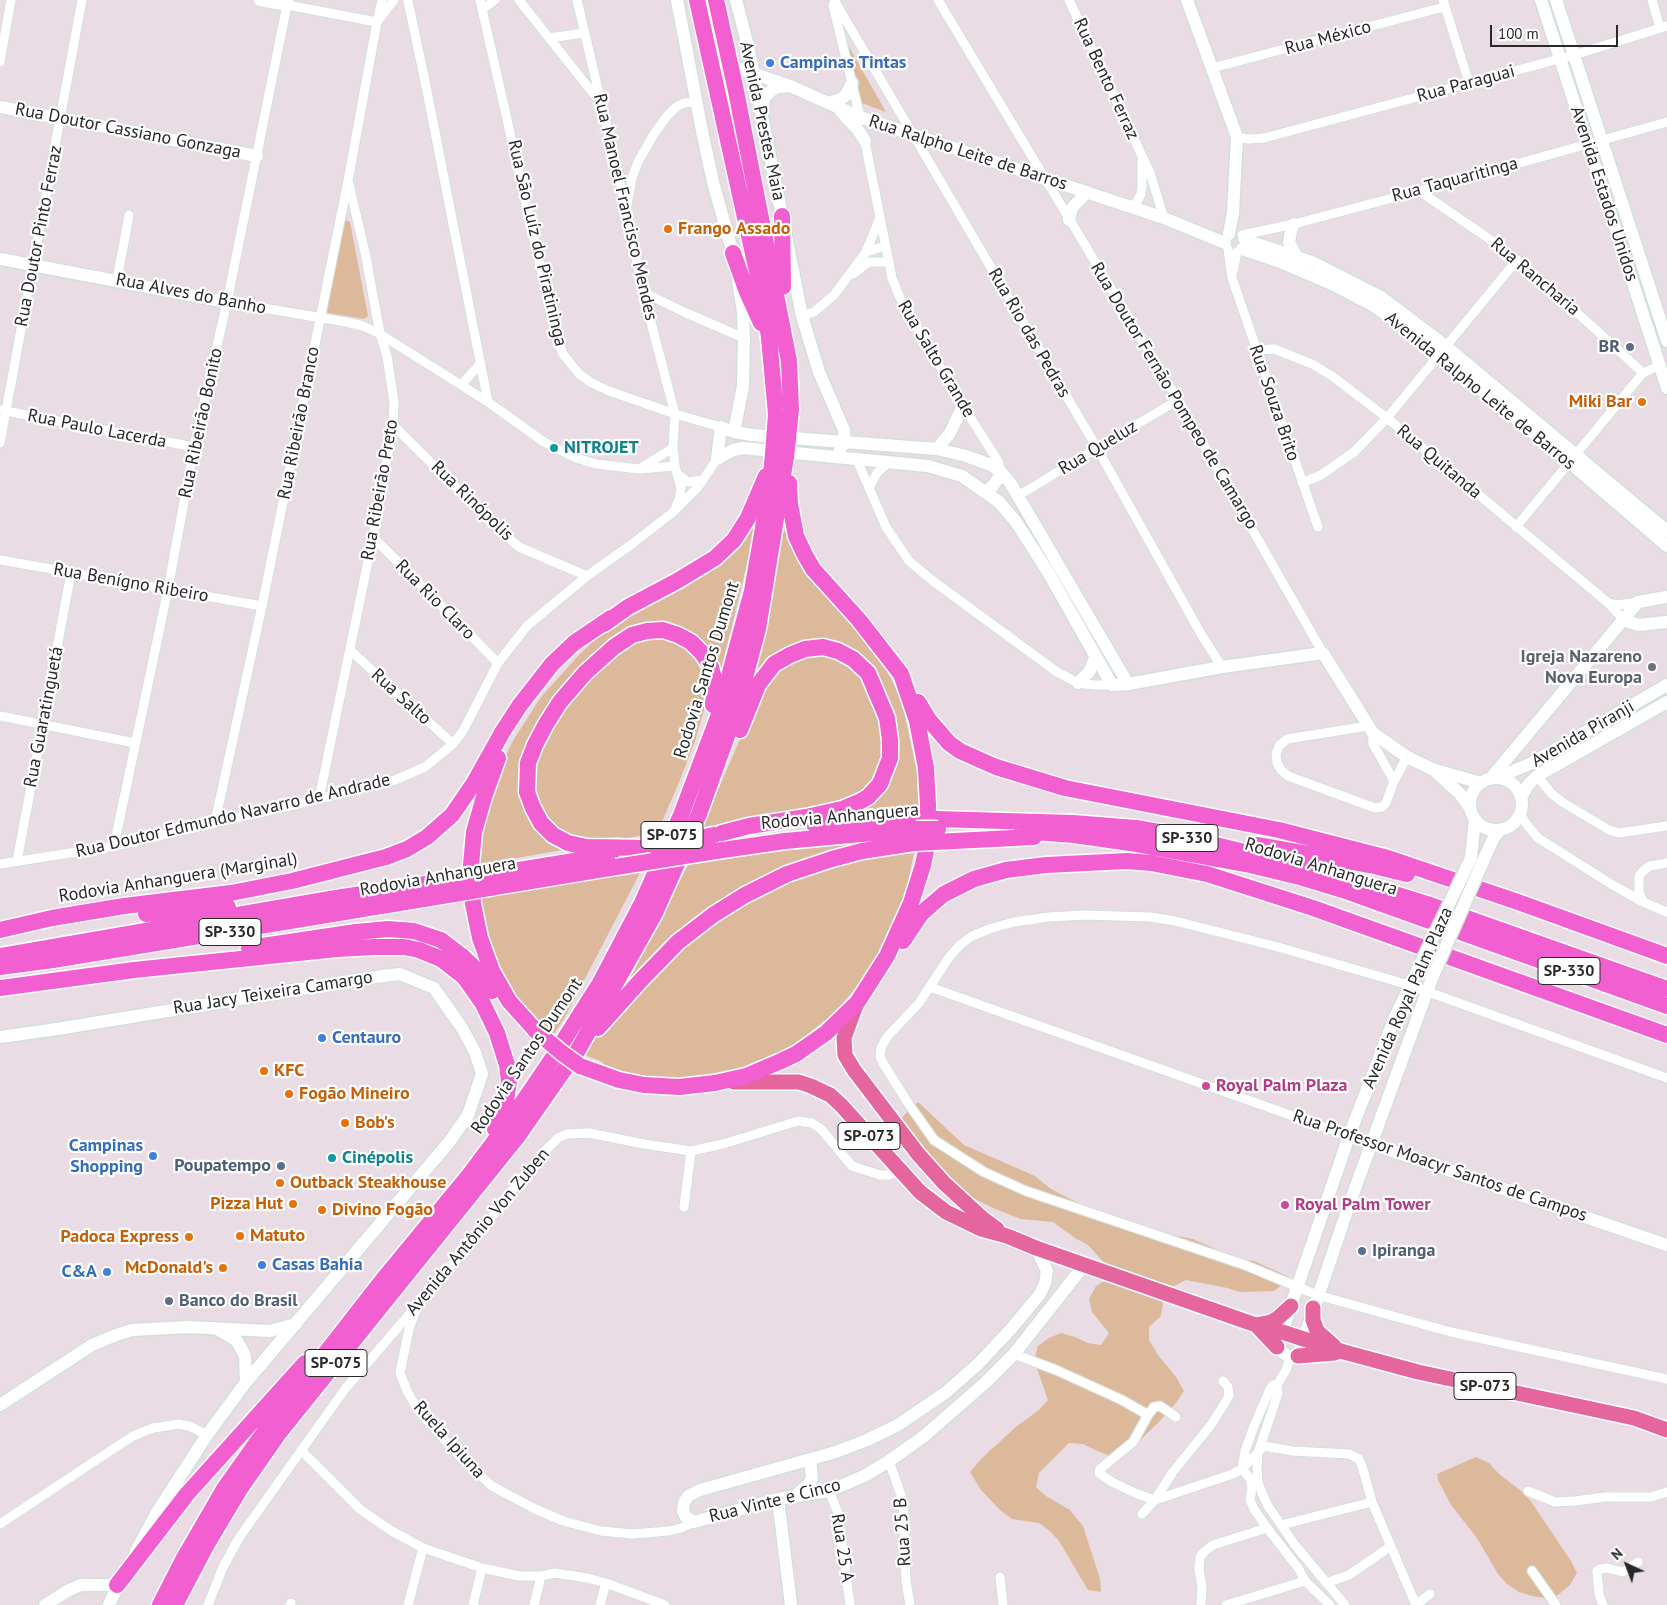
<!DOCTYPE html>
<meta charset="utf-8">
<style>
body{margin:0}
#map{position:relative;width:1667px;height:1605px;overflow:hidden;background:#eadce5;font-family:"PT Sans",sans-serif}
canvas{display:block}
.north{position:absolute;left:1602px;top:1540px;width:50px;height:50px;-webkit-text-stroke:4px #fff;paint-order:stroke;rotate:317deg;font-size:14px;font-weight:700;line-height:20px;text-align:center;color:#292929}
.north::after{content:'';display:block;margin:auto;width:18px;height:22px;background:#292929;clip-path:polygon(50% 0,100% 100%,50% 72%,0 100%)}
.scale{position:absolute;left:1490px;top:25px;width:128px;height:22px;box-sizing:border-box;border:2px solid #292929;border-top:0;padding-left:6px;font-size:15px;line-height:18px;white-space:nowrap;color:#292929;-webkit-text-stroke:4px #fff;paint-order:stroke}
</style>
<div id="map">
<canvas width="1667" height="1605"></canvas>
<div class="north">N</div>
<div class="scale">100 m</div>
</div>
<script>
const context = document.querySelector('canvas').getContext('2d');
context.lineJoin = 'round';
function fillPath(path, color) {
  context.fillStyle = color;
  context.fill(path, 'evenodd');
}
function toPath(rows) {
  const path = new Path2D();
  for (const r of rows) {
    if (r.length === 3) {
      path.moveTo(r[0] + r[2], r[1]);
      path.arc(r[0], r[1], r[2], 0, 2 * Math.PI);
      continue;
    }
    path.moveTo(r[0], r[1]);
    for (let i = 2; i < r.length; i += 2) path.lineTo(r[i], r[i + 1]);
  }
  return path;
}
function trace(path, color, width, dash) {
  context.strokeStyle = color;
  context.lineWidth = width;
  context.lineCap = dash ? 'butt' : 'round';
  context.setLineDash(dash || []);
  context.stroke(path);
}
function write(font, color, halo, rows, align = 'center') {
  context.font = font + ' "PT Sans",sans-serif';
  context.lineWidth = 4.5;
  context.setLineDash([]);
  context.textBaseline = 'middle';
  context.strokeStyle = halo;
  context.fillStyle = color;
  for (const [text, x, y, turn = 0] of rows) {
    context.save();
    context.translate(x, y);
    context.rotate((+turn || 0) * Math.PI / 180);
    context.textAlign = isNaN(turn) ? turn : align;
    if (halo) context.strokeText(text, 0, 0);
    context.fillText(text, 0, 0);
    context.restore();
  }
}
fillPath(toPath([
 [845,40,886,112,862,103],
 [346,220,350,222,368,316,364,319,328,313,326,308,342,225],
 [759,514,720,675,711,655,648,623,554,704,523,794,567,849,478,865,480,840,497,773,514,739,541,697,577,657,600,635,640,606],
 [786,530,796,552,876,652,895,686,902,703,916,767,918,770,919,807,853,810,872,799,895,722,882,683,874,670,857,652,834,641,823,640,757,673,783,532],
 [642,636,675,638,702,660,709,693,695,741,678,785,657,833,627,838,616,837,595,840,568,835,550,823,537,805,532,776,542,743,587,677],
 [815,650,854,663,884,721,881,772,859,796,822,807,702,827,751,714,775,669],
 [881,841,802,863,634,977,630,978,655,931,688,865,765,853],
 [915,847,907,888,898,913,874,961,858,985,843,1003,827,1019,796,1043,780,1052,747,1067,686,1078,669,1079,631,1074,606,1067,602,1062,583,1054,614,1015,677,953,701,933,728,915,786,884,839,863],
 [641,871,565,1017,553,1035,540,1025,511,991,490,952,477,897],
 [918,1102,964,1145,1035,1176,1051,1189,1103,1216,1162,1233,1193,1239,1238,1259,1254,1261,1287,1276,1286,1282,1274,1291,1240,1292,1227,1288,1186,1280,1174,1286,1160,1299,1163,1303,1161,1316,1149,1327,1149,1340,1158,1355,1176,1377,1184,1391,1176,1403,1158,1423,1137,1443,1110,1456,1097,1451,1083,1444,1069,1443,1039,1473,1036,1487,1046,1496,1070,1510,1083,1526,1100,1579,1101,1592,1088,1590,1059,1541,1050,1531,1039,1523,1012,1519,1001,1511,981,1490,970,1472,983,1457,1017,1426,1039,1410,1048,1400,1034,1360,1038,1346,1049,1338,1061,1333,1075,1337,1088,1343,1101,1345,1109,1333,1092,1312,1089,1299,1096,1286,1109,1278,1106,1265,1088,1245,1075,1238,1053,1222,1021,1219,993,1208,975,1199,961,1196,898,1121],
 [1476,1457,1489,1463,1499,1474,1520,1490,1530,1500,1571,1561,1577,1573,1570,1585,1558,1595,1545,1598,1532,1596,1519,1592,1507,1584,1498,1574,1477,1538,1451,1505,1438,1480,1437,1474]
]), '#ddb99c');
const street = toPath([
 [480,0,556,336,563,354,579,374,592,383,609,391,675,414,721,427],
 [519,0,600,102],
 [577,0,626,208,643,292,675,414,673,448,675,466,681,488,679,500,676,506],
 [834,0,1097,448,1201,634,1222,667],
 [938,0,1178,400,1323,653],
 [1069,0,1150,173,1164,218],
 [1443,0,1469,83],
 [1652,0,1660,28],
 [408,1,426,86,488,402],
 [287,5,377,22,382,0],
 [833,5,861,121],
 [483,9,495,0],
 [549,38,584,33],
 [0,62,11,0],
 [1212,68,1444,7],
 [864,137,892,278,900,298,963,406,998,461,1002,473],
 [1237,137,1249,139,1264,138,1574,55,1667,26],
 [1419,191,1485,236,1517,260,1594,328,1643,373],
 [627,205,632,178,638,162,654,134,667,116,676,107,684,103,697,102],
 [1130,207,1136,203,1141,194,1142,185,1142,161],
 [1242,235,1294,224,1419,191,1667,122],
 [1228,249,1232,278,1318,527],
 [866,252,879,220],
 [1233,271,1237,252],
 [853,274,869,262,888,262],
 [117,280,129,215],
 [643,292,684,312,744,338],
 [227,302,346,322,363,326,380,334,488,402,544,442,576,458,596,464,639,469,675,466],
 [802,316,814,312,834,295,866,252,885,246],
 [1257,350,1274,349,1312,364,1332,376,1387,418,1607,602,1624,620],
 [461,385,481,363],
 [0,410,194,447],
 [393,425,497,528,519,547,587,576],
 [0,443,82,0],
 [857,460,886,527,909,561,933,581,1057,672,1078,683,1094,685,1112,685],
 [642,467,673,448],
 [677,474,688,482,703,480],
 [1302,483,1321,475,1354,452,1387,418,1517,260],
 [869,488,877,473,888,463],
 [1018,496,1097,448,1178,400],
 [1516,527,1643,373,1660,365],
 [373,537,498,663],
 [0,560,262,606],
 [1608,603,1618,605,1638,602],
 [350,650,453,744],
 [0,716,135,743],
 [1368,726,1287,739,1279,746,1276,754,1277,763,1281,770,1288,776,1375,808,1382,807,1386,803,1394,781,1407,757],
 [1373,733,1373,744,1394,781],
 [1537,776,1552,794,1562,802,1609,830,1619,833,1667,826],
 [319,799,373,537,393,425,394,402,387,356,380,334,366,257,349,184],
 [1520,814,1527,825,1538,838,1611,884,1643,902,1667,912],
 [215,822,262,606,348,181,377,22,394,0],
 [114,846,168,589,194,447,227,302,288,0],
 [17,861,71,573],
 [0,864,114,846,319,799,395,780,425,767,453,744,463,731,498,663,527,626,587,576,632,544,672,513,698,487,717,459],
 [1643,902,1639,892,1639,876,1644,870,1650,866,1667,863],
 [930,987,1349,1136],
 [1667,1078,1409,985,1278,947,1175,921,1150,917,1085,915,1049,917,1014,922,992,928,972,936,960,945,950,956,919,1003,887,1037,881,1048,880,1056,883,1063,908,1103,934,1140,984,1172,1026,1191,1245,1265,1317,1295,1451,1332,1667,1379],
 [684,1207,691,1151],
 [416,1310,409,1329,400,1373,407,1391,418,1410,443,1438,464,1461,492,1486,533,1508,563,1521,601,1531,632,1534,669,1531,681,1528,694,1522],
 [1014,1354,1056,1370,1122,1400,1148,1415],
 [1277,1385,1285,1372,1291,1357],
 [1176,1417,1160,1406,1154,1407,1148,1415,1133,1442,1100,1469,1099,1473,1112,1482,1135,1493,1155,1500,1233,1474,1242,1469,1264,1446,1293,1451,1349,1454,1359,1459,1362,1466,1372,1502,1416,1605],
 [301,1450,361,1510,390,1530,423,1548,482,1568,519,1576,541,1576,555,1573,587,1578,606,1583,665,1605],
 [889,1461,903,1501,906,1581,910,1605],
 [829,1491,838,1513,850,1605],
 [1528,1491,1555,1502,1575,1501,1605,1497,1651,1497,1667,1492],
 [1142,1514,1155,1500,1172,1473,1211,1425,1229,1396,1228,1387,1223,1381],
 [0,1524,116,1447,133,1436,153,1428,179,1424,189,1426,207,1435],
 [1281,1525,1372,1502],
 [1532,1571,1556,1605],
 [1000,1577,1003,1605],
 [1326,1583,1349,1575,1391,1546],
 [208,1605,223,1567,239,1538,345,1389,480,1232,523,1176,546,1150,558,1138,567,1134,589,1133,644,1144,691,1151,723,1144,798,1121,812,1123,821,1129,852,1166,880,1175,889,1175,898,1170],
 [290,1605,291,1603],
 [408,1605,423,1548],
 [473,1605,482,1568],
 [534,1605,541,1576],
 [600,1605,606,1583],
 [1201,1605,1202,1588,1199,1568,1200,1557,1205,1551,1213,1545,1267,1528],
 [1226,1605,1305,1581],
 [1330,1605,1305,1581,1299,1569,1267,1528,1254,1509,1250,1500,1252,1488,1250,1478,1242,1469,1245,1451,1254,1426,1270,1389,1273,1385,1277,1385,1278,1393,1258,1453,1257,1468,1258,1482,1262,1493,1268,1506,1295,1545,1345,1605],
 [1416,1605,1430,1594],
 [1603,1605,1599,1594,1597,1571,1600,1569,1607,1568,1623,1572,1638,1562]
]);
const secondary = toPath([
 [260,0,287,5],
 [677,0,702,131,713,182,735,261],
 [736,0,748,46,802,316,819,372,844,430,845,442,840,449],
 [1187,0,1237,137,1233,213,1229,234],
 [1541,0,1667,388],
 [1556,0,1667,341],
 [731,66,790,86,860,117,1164,218,1225,243],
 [829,103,841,99,846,95,852,83],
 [0,107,257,156],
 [761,110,765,97,772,90,777,87,789,86],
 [841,112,858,130,865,141],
 [1069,220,1072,208,1087,192],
 [1294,224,1291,231,1289,242,1296,256],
 [1244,238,1245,240,1314,263,1381,297,1447,347,1667,531],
 [1242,249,1278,261,1334,285,1374,306,1400,324,1569,462,1667,546],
 [0,259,227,302],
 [734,432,743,386,744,338,743,312,738,281],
 [937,449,950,433,963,406],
 [717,459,733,450,743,448,928,466,962,476,999,502,1016,522,1048,572,1112,685,1128,684,1222,667,1323,653,1373,733,1407,757,1432,769,1481,783],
 [717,459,721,427,734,432,752,435,937,449,966,456,991,465,1002,473,1011,484,1128,684],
 [985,492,992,487,1002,473],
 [1624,620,1638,625,1667,622],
 [1078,683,1089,672,1096,656],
 [1436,772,1460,794,1470,808],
 [1496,778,1530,764,1667,685],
 [1496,804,26],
 [1490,779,1638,602,1667,597],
 [1521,798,1528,785,1537,776,1667,702],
 [1471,858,1475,819],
 [1484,859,1493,839,1500,830],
 [1418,969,1395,1017,1349,1136,1297,1288,1277,1347,1286,1355,1291,1357,1298,1356,1349,1205,1432,978],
 [0,1037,57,1029,375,977,400,974,434,988,462,1028,475,1052,482,1074,468,1115,450,1141,246,1382,207,1435,159,1509,136,1551],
 [1349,1136,1667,1245],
 [1036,1248,1047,1271,1045,1283,1040,1294,1011,1329,978,1364,945,1393,898,1425,867,1440,836,1452,700,1490,688,1496,684,1503,683,1511,686,1517,694,1522,778,1499,829,1491,864,1476,889,1461,923,1437,986,1382,1014,1354,1085,1264],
 [219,1330,237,1341,242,1350,245,1356,246,1382],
 [0,1405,92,1345,116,1335,132,1330,187,1327,270,1331,296,1324],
 [795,1496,809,1484,812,1478,810,1459],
 [778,1499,791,1605],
 [45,1605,67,1591,81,1585,117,1585],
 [109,1605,121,1578]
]);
const primary = toPath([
 [856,1005,844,1038,845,1055,854,1070,918,1154,944,1183,982,1218,997,1229],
 [734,1082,799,1082,811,1086,830,1095,841,1105,920,1192,946,1212,981,1229,1007,1236,1036,1248,1256,1325,1282,1332,1344,1352,1418,1372,1634,1418,1667,1430],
 [1313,1308,1313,1320,1317,1331,1334,1346],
 [1256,1325,1271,1322,1278,1318,1291,1306],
 [1257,1326,1277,1347],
 [1298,1356,1335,1353]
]);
const highway = toPath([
 [697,0,765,308,769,338,776,414],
 [716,0,736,91,789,361,791,410],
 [782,216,783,287],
 [733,253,747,292,761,323],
 [604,624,628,607,677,581,715,558,734,540,748,518,766,476],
 [918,702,929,720,949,743,960,751,996,767,1065,788,1279,830,1388,858,1518,902,1667,956],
 [498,758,484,797,474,832,471,865,473,904,480,938,492,971,509,1001,536,1031],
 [936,819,1073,823,1136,828,1176,835,1320,871,1430,905,1667,989],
 [814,824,868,819,916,819],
 [1022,831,1074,835,1130,843,1250,865,1300,877,1343,890,1667,1006],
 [722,833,749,826,806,817,842,809,861,801,868,797,880,784,890,758,890,740,887,718,868,673,853,659,838,651,823,647,805,649,790,655,774,664,758,685,740,730],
 [934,842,1034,837],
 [1257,845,1370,865,1407,874],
 [650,848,587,847,568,843,553,835,541,823,533,808,527,792,528,763,535,745,546,724,560,702,585,673,614,647,632,635,647,631,663,630,678,635,691,642,702,653,711,667,715,682,713,705],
 [716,851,785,841,916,829],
 [488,875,611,855],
 [489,888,616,867],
 [146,914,228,907],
 [0,930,52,918,124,906,231,893,292,881,386,857,407,849,427,837,452,815,474,783,503,731,520,705,552,664,574,643,611,618],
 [903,941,921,914,931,905,944,894,974,879,1006,870,1046,865,1127,861,1151,863,1207,874,1313,908,1667,1035],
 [249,948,356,932,388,929,414,931,441,940,462,956,482,975,492,991],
 [0,956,330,899,458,879],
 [0,967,53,960,460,893],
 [0,988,134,970,337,949,374,947,404,947,419,950,441,959,464,977,483,1004,497,1033,507,1065,509,1081,505,1108,495,1129],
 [598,1028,641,980,678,942,713,915,745,895,787,874,832,859,862,851,914,843],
 [580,1066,619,1080,644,1085,679,1087,715,1083,746,1076,779,1062,796,1054,826,1033,857,1003,887,956,911,903,923,865,927,846,928,805,926,768,917,721,901,674,859,620,813,569,805,555,796,536,790,504,789,483],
 [117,1585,187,1494,305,1363],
 [160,1605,184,1558,224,1489,268,1427,385,1277,470,1174,514,1115,550,1062,600,983,642,903,681,815,718,717,752,591,769,494,773,454],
 [175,1605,206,1546,240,1489,279,1433,518,1136,578,1050,655,913,699,814,736,711,758,629,786,457]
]);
trace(street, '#d1e1da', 11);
trace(secondary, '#d1e1da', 15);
trace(primary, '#fff', 18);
trace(highway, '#fff', 19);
trace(street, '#fff', 9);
trace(secondary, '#fff', 12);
trace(primary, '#e5659f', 15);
trace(highway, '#f15fd1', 16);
const secondaryBridge = toPath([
 [1418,969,1471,858],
 [1432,978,1484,859]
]);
const highwayBridge = toPath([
 [773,454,776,414],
 [786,457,791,410],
 [916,829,938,829],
 [914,843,934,842],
 [656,847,714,835],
 [616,867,716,851],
 [458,879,488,875],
 [460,893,489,888],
 [536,1031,562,1053,580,1066]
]);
trace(secondaryBridge, '#d1e1da', 15, []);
trace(highwayBridge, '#fff', 19, []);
trace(secondaryBridge, '#fff', 12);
trace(highwayBridge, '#f15fd1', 16);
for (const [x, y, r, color] of [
 [770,63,5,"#3f7fe0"],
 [668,229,5,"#e8710a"],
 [1630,347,5,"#5c6f8a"],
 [1642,402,5,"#e8710a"],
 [554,448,5,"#0f9aa8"],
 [1652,667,5,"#6b7280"],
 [322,1038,5,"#3f7fe0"],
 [264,1071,5,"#e8710a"],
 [1206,1086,5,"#d1479c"],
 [289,1094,5,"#e8710a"],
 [345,1123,5,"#e8710a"],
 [153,1156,5,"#3f7fe0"],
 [332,1158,5,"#0f9aa8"],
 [281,1166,5,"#5c6f8a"],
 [280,1183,5,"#e8710a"],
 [293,1204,5,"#e8710a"],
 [1285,1205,5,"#d1479c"],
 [322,1210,5,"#e8710a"],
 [240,1236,5,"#e8710a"],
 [189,1237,5,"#e8710a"],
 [1362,1251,5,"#5c6f8a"],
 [262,1265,5,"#3f7fe0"],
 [223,1268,5,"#e8710a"],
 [107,1272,5,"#3f7fe0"],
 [169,1301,5,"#5c6f8a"]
]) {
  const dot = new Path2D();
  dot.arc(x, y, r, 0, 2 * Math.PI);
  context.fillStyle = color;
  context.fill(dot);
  trace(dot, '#fff', 2);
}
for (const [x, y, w] of [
 [672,835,62],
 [1187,838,62],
 [230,932,62],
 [1569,971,62],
 [869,1136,62],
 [336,1363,62],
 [1485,1386,62]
]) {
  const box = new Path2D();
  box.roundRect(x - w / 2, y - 13.5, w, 27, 4);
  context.fillStyle = '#fff';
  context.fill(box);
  trace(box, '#292929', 1);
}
write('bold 16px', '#292929', null, [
 ["SP-075",672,835],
 ["SP-330",1187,838],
 ["SP-330",230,932],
 ["SP-330",1569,971],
 ["SP-073",869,1136],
 ["SP-075",336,1363],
 ["SP-073",1485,1386]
]);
write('18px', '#292929', '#fff', [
 ["Rua México",1328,38,-15],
 ["Rua Bento Ferraz",1106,79,65],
 ["Rua Paraguai",1466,84,-15],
 ["Avenida Prestes Maia",762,121,78],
 ["Rua Doutor Cassiano Gonzaga",128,131,11],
 ["Rua Ralpho Leite de Barros",968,153,18],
 ["Rua Taquaritinga",1455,180,-15],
 ["Avenida Estados Unidos",1604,194,72],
 ["Rua Manoel Francisco Mendes",625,207,77],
 ["Rua Doutor Pinto Ferraz",39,236,-79],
 ["Rua São Luíz do Piratininga",537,243,77],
 ["Rua Rancharia",1535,277,40],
 ["Rua Alves do Banho",191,294,11],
 ["Rua Rio das Pedras",1029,333,60],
 ["Rua Salto Grande",936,359,59],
 ["Avenida Ralpho Leite de Barros",1480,391,39],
 ["Rua Doutor Fernão Pompeo de Camargo",1174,396,59],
 ["Rua Souza Brito",1274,403,71],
 ["Rua Ribeirão Bonito",201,423,-78],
 ["Rua Ribeirão Branco",299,423,-79],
 ["Rua Paulo Lacerda",97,429,11],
 ["Rua Queluz",1098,448,-31],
 ["Rua Quitanda",1439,462,40],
 ["Rua Ribeirão Preto",380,490,-80],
 ["Rua Rinópolis",472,501,44],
 ["Rua Benígno Ribeiro",131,583,10],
 ["Rua Rio Claro",435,600,45],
 ["Rodovia Santos Dumont",707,670,-73],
 ["Rua Salto",401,697,42],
 ["Rua Guaratinguetá",44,717,-79],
 ["Avenida Piranji",1583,734,-30],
 ["Rua Doutor Edmundo Navarro de Andrade",233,816,-13],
 ["Rodovia Anhanguera",840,817,-5],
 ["Rodovia Anhanguera",1321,867,17],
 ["Rodovia Anhanguera",438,877,-10],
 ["Rodovia Anhanguera (Marginal)",178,878,-9],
 ["Rua Jacy Teixeira Camargo",273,993,-9],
 ["Avenida Royal Palm Plaza",1408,998,-66],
 ["Rodovia Santos Dumont",527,1056,-56],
 ["Rua Professor Moacyr Santos de Campos",1440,1166,19],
 ["Avenida Antônio Von Zuben",478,1232,-50],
 ["Ruela Ipiuna",449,1440,48],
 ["Rua Vinte e Cinco",775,1501,-14],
 ["Rua 25 B",903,1532,-94],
 ["Rua 25 A",842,1548,81]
]);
write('bold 18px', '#366cbe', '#fff', [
 ["Campinas Tintas",780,63],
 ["Centauro",332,1038],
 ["Campinas",143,1146,"right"],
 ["Shopping",143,1167,"right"],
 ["Casas Bahia",272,1265],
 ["C&A",97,1272,"right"]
], 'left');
write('bold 18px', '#c56008', '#fff', [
 ["Frango Assado",678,229],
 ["Miki Bar",1632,402,"right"],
 ["KFC",274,1071],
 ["Fogão Mineiro",299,1094],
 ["Bob's",355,1123],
 ["Outback Steakhouse",290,1183],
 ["Pizza Hut",283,1204,"right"],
 ["Divino Fogão",332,1210],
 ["Matuto",250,1236],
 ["Padoca Express",179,1237,"right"],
 ["McDonald's",213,1268,"right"]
], 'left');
write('bold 18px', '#4e5e75', '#fff', [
 ["BR",1620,347],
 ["Poupatempo",271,1166],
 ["Ipiranga",1372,1251,"left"],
 ["Banco do Brasil",179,1301,"left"]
], 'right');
write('bold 18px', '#0d838f', '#fff', [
 ["NITROJET",564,448],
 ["Cinépolis",342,1158]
], 'left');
write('bold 18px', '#5b616d', '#fff', [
 ["Igreja Nazareno",1642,657],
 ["Nova Europa",1642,678]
], 'right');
write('bold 18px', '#b23c85', '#fff', [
 ["Royal Palm Plaza",1216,1086],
 ["Royal Palm Tower",1295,1205]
], 'left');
</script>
